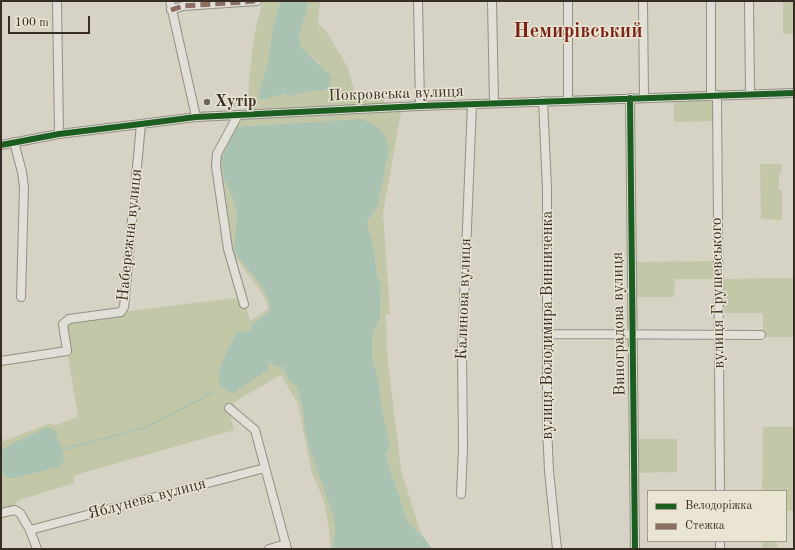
<!DOCTYPE html>
<meta charset="utf-8">
<style>
body{margin:0}
#map{position:relative;width:795px;height:550px;overflow:hidden;background:#d7d3c4;font-family:"Old Standard TT",serif}
canvas{display:block}
.frame{position:absolute;inset:0;border:2px solid #372d25;pointer-events:none}
.legend{position:absolute;left:647px;top:490px;width:140px;height:52px;box-sizing:border-box;background:#eae5d3;border:1px solid #a29b8d;margin:0;padding:5px 7px;list-style:none;font-size:12px;color:#372d25}
.legend li{display:flex;align-items:center;gap:8px;height:20px}
.legend b{width:20px;border:1px solid #a29b8d}
.scale{position:absolute;left:8px;top:16px;width:82px;height:18px;box-sizing:border-box;border:2px solid #372d25;border-top:0;padding-left:5px;font-size:12px;line-height:14px;white-space:nowrap;color:#372d25;-webkit-text-stroke:3px #eae5d3;paint-order:stroke}
</style>
<div id="map">
<canvas width="795" height="550"></canvas>
<div class="frame"></div>
<ul class="legend">
<li><b style="height:5px;background:#1b5e20"></b>Велодоріжка</li>
<li><b style="height:5px;background:#8d6e63"></b>Стежка</li>
</ul>
<div class="scale">100 m</div>
</div>
<script>
const context = document.querySelector('canvas').getContext('2d');
context.lineJoin = 'round';
function fillPath(path, color) {
  context.fillStyle = color;
  context.fill(path, 'evenodd');
}
function toPath(rows) {
  const path = new Path2D();
  for (const r of rows) {
    path.moveTo(r[0], r[1]);
    for (let i = 2; i < r.length; i += 2) path.lineTo(r[i], r[i + 1]);
  }
  return path;
}
function trace(path, color, width, dash) {
  context.strokeStyle = color;
  context.lineWidth = width;
  context.lineCap = dash ? 'butt' : 'round';
  context.setLineDash(dash || []);
  context.stroke(path);
}
function write(font, color, halo, rows, align = 'center') {
  context.font = font + ' "Old Standard TT",serif';
  context.lineWidth = 3;
  context.setLineDash([]);
  context.textBaseline = 'middle';
  context.strokeStyle = halo;
  context.fillStyle = color;
  for (const [text, x, y, turn = 0] of rows) {
    context.save();
    context.translate(x, y);
    context.rotate((+turn || 0) * Math.PI / 180);
    context.textAlign = isNaN(turn) ? turn : align;
    if (halo) context.strokeText(text, 0, 0);
    context.fillText(text, 0, 0);
    context.restore();
  }
}
fillPath(toPath([
 [264,1,280,1,272,32,269,58,258,98,262,100,284,94,291,96,306,92,329,90,319,63,301,47,299,36,309,1,320,1,318,24,326,31,347,66,356,95,382,95,387,108,402,107,383,213,390,314,386,315,387,353,401,470,421,534,416,531,408,522,387,460,377,373,372,357,372,336,380,319,381,284,377,276,374,249,367,222,378,205,389,151,386,138,382,132,372,123,232,196,237,213,234,251,263,288,269,301,270,312,252,324,252,330,237,332,226,353,218,375,268,361,274,365,283,366,289,381,297,387,303,408,304,423,309,447,335,517,335,530,333,549,331,549,330,536,324,501,312,473,298,404,281,375,234,402,231,420,234,430,86,472,74,476,74,483,19,500,9,510,1,513,1,442,48,424,56,425,78,417,63,324,121,312,235,298,246,305,250,321,268,309,267,302,260,290,232,253,222,179,220,157,238,115,248,114,249,77,255,32,262,3],
 [783,1,794,1,794,34,783,34],
 [717,95,717,121,674,122,674,97],
 [247,98,247,107,231,107,230,99],
 [760,164,782,164,781,173,779,174,779,190,782,190,782,220,761,219],
 [717,261,718,279,794,278,794,337,763,337,763,313,718,313,717,279,675,279,674,297,632,297,631,262],
 [763,427,794,427,794,511,786,511,786,491,762,491],
 [633,439,677,439,677,472,634,473],
 [762,541,777,541,777,549,762,549]
]), '#c2c7a8');
fillPath(toPath([
 [280,1,309,1,299,36,301,47,331,76,329,90,306,92,291,96,284,94,262,100,258,98,269,58,272,32],
 [360,119,372,123,382,132,386,138,389,151,378,205,367,222,374,249,377,276,381,284,380,319,372,336,372,357,377,373,382,410,390,447,386,452,387,460,408,522,416,531,421,534,432,549,333,549,335,530,334,517,309,447,304,423,303,408,297,387,289,381,283,366,276,367,269,361,269,369,233,393,227,391,221,386,218,375,226,353,237,332,252,330,252,324,270,312,269,301,263,288,234,251,237,213,232,196,224,179,222,157,237,127],
 [46,428,51,428,55,431,62,450,64,461,59,467,14,478,8,478,3,474,1,473,1,450,20,440]
]), '#a9c2b2');
trace(toPath([
 [60,450,147,427,212,393]
]), '#a9c2b2', 1.5);
const minor = toPath([
 [57,1,59,134],
 [170,1,196,117],
 [418,1,420,106],
 [492,1,494,103],
 [643,1,644,98],
 [749,1,750,93],
 [171,10,183,6,257,1],
 [711,95,711,1],
 [717,95,720,491],
 [630,98,635,549],
 [568,100,568,1],
 [543,101,547,189,547,426,549,471,557,549],
 [238,115,217,154,216,166,228,249,244,304],
 [14,142,22,172,24,187,21,297],
 [1,145,59,134,141,124,196,117,238,115,420,106,794,93],
 [547,334,761,335],
 [1,361,67,351,63,324,69,319,121,312,124,307,141,124],
 [229,408,255,430,287,549],
 [461,494,463,450,462,351,472,104],
 [1,513,15,510,20,513,30,530,37,549],
 [30,530,265,468],
 [720,541,720,549],
 [269,549,286,544]
]);
trace(minor, '#928f85', 10);
trace(minor, '#e1dfd7', 8);
trace(toPath([
 [171,10,183,6,257,1]
]), '#8d6e63', 5, [10, 5]);
trace(toPath([
 [630,98,635,549],
 [1,145,59,134,141,124,196,117,238,115,420,106,794,93]
]), '#1b5e20', 6);
for (const [x, y, r, color] of [
 [207,102,4,"#6f675d"]
]) {
  const dot = new Path2D();
  dot.arc(x, y, r, 0, 2 * Math.PI);
  context.fillStyle = color;
  context.fill(dot);
  trace(dot, '#eae5d3', 1.5);
}
write('16px', '#372d25', '#eae5d3', [
 ["Покровська вулиця",396,94,-2],
 ["Набережна вулиця",130,235,-84],
 ["вулиця Грушевського",718,293,-91],
 ["Калинова вулиця",464,299,-88],
 ["Виноградова вулиця",619,324,-91],
 ["вулиця Володимира Винниченка",548,325,-90],
 ["Яблунева вулиця",147,499,-15]
]);
write('bold 16px', '#372d25', '#eae5d3', [
 ["Хутір",215,102]
], 'left');
write('bold 20px', '#7a1f14', '#eae5d3', [
 ["Немирівський",578,32]
]);
</script>
